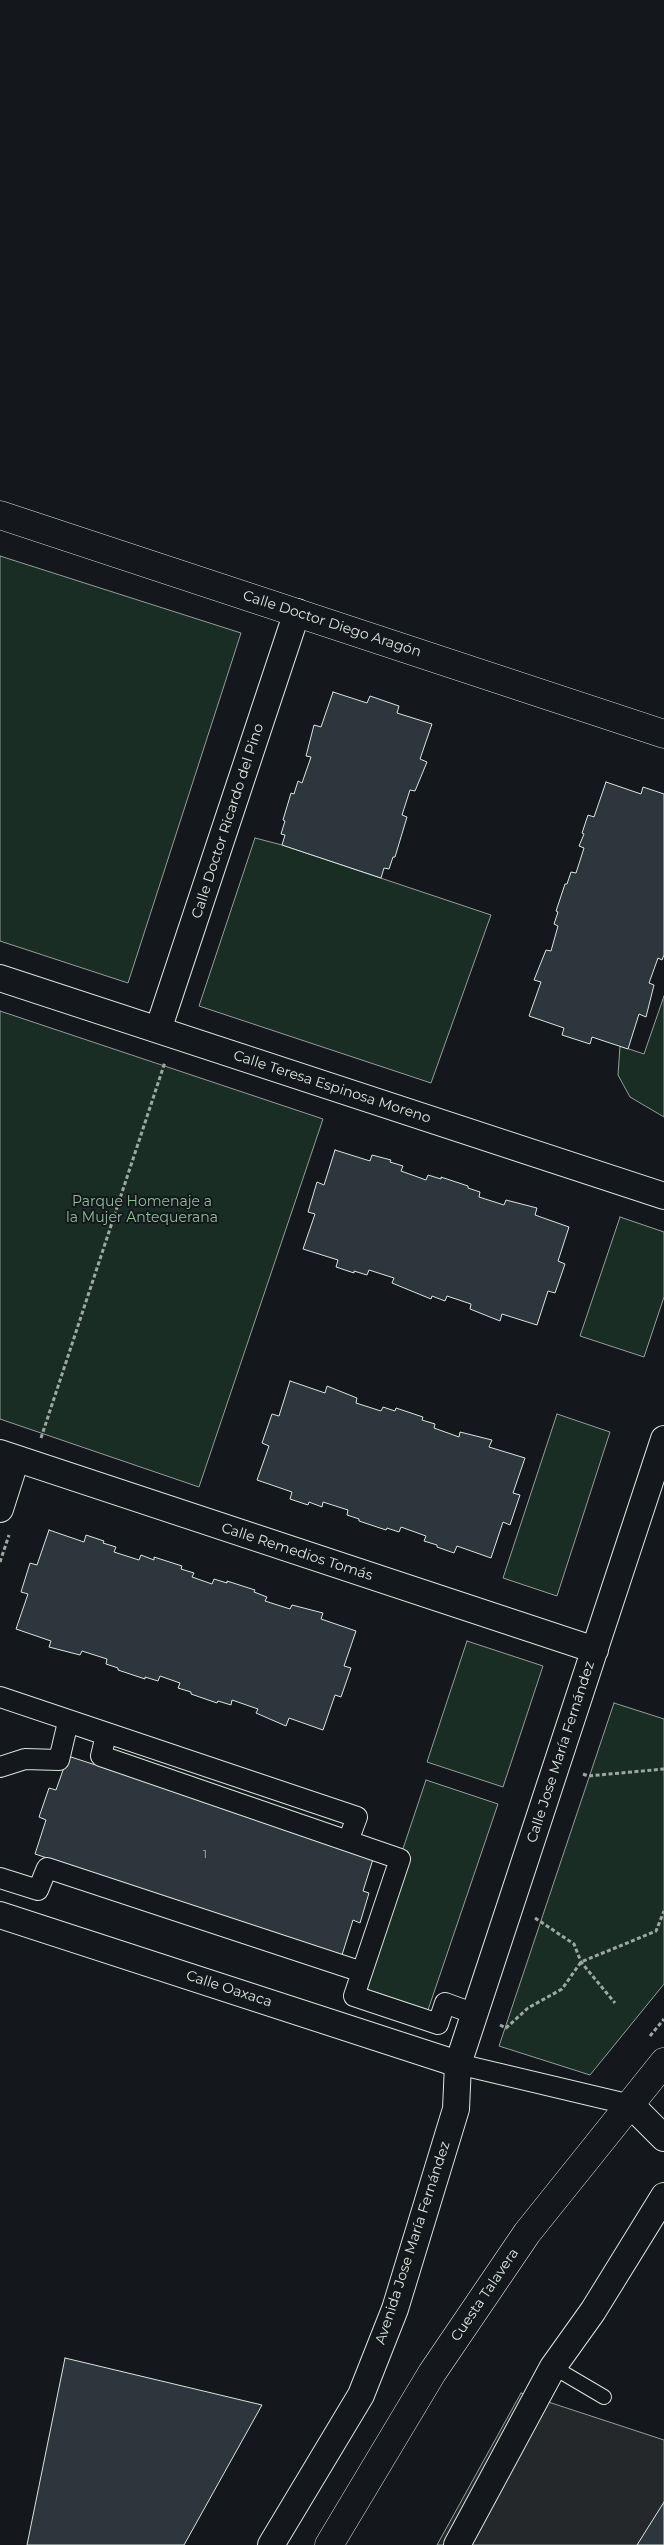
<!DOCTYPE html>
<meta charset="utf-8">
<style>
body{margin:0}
canvas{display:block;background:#14181c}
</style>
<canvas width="664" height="2545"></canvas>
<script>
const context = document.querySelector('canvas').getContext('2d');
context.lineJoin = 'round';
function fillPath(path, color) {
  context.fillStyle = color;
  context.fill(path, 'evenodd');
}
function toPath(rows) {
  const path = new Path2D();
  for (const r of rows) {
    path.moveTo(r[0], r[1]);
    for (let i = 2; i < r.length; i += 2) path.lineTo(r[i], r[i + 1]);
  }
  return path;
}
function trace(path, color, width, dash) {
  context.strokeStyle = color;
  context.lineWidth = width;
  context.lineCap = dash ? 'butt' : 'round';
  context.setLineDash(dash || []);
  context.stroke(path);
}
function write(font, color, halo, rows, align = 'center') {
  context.font = font + ' Montserrat,sans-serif';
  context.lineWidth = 4;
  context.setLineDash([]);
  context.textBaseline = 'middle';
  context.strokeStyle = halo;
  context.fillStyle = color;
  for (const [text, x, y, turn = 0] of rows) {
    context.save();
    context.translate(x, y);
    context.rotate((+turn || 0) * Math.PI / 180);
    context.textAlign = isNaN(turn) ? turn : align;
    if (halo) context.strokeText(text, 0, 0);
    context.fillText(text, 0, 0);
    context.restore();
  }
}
const green = toPath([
 [0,556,241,633,128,983,0,941,0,556],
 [255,838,282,845,491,915,431,1083,199,1006,255,838],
 [664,996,664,1117,630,1097,618,1075,620,1046,644,1054,664,996],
 [0,1011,323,1119,199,1487,0,1419,0,1011],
 [620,1217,664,1232,664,1297,644,1357,580,1336,620,1217],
 [557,1414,610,1432,557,1596,503,1578,557,1414],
 [467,1641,543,1666,503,1787,427,1762,467,1641],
 [614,1703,664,1719,664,1984,590,2075,499,2046,614,1703],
 [426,1780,498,1804,428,2010,357,1986,426,1780]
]);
fillPath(green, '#1a2d24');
trace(green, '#939e99', 1);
const parking = toPath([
 [521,2393,664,2440,664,2504,638,2545,437,2545,521,2393]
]);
fillPath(parking, '#24282b');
trace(parking, '#939e99', 1);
const building = toPath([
 [333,692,367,703,370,696,399,706,397,713,432,724,420,759,427,762,415,791,410,790,402,815,407,817,395,857,393,857,389,869,384,868,381,878,282,845,285,835,281,834,285,821,283,820,291,793,294,794,298,781,302,783,311,757,306,756,314,725,321,727,333,692],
 [606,782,641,794,643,787,664,794,664,955,662,960,658,958,649,983,654,985,646,1017,639,1014,628,1049,592,1037,590,1044,562,1035,564,1028,529,1016,541,982,534,980,546,950,551,951,558,926,554,924,558,912,556,911,565,884,567,884,571,872,576,873,584,848,579,846,584,834,582,833,588,815,594,817,606,782],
 [335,1150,370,1161,372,1155,391,1160,390,1162,403,1166,401,1171,426,1180,428,1175,441,1179,441,1177,468,1186,468,1188,480,1192,479,1197,504,1205,506,1200,537,1208,535,1215,569,1227,558,1261,565,1264,555,1293,548,1291,537,1325,502,1314,500,1321,470,1309,471,1304,447,1296,445,1301,432,1296,431,1299,392,1283,394,1278,369,1270,367,1275,354,1271,354,1273,336,1267,338,1260,303,1249,315,1214,308,1212,317,1182,324,1185,335,1150],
 [290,1381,325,1393,327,1386,357,1398,356,1403,381,1411,383,1407,395,1411,396,1408,423,1417,422,1420,435,1424,434,1428,459,1437,460,1432,492,1440,489,1447,525,1458,513,1493,520,1495,510,1525,503,1522,491,1558,457,1546,454,1553,437,1547,437,1545,424,1541,426,1536,401,1527,399,1532,387,1528,386,1530,359,1521,359,1519,347,1515,348,1510,323,1502,322,1507,309,1502,308,1505,290,1499,292,1492,257,1480,269,1446,262,1443,272,1414,279,1416,290,1381],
 [49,1530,84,1542,86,1535,104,1541,103,1543,116,1547,114,1552,139,1560,141,1555,154,1560,154,1557,182,1566,181,1569,194,1573,192,1577,212,1584,214,1579,227,1583,227,1581,255,1590,254,1592,267,1597,265,1601,290,1609,292,1605,323,1613,321,1619,356,1631,344,1666,351,1668,341,1697,335,1695,323,1730,289,1718,286,1726,256,1713,258,1709,232,1700,231,1705,218,1701,217,1703,191,1694,191,1692,178,1688,180,1683,160,1676,158,1681,145,1677,145,1679,118,1670,118,1668,106,1664,107,1659,82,1651,80,1655,49,1647,51,1641,16,1629,28,1594,21,1592,30,1563,37,1565,49,1530],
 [68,1756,374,1856,363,1891,369,1893,360,1923,353,1920,342,1955,35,1854,46,1820,39,1817,49,1788,56,1790,68,1756],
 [65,2358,262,2405,184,2545,27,2545,65,2358],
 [664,2502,664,2545,637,2545,664,2502]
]);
fillPath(building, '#2c363c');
trace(building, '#d8e6dc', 1);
const service = toPath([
 [553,2367,604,2397]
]);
const pedestrian = toPath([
 [0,1697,357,1817,348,1841],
 [0,1767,25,1759,59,1760,68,1722,106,1735,101,1756,400,1859,354,1996,438,2024,445,2003,475,2014],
 [0,1878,38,1890,47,1868,362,1972],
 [458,2064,631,2105]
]);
const minor = toPath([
 [0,978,664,1196],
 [158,1030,297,612],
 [0,1453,595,1650],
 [0,1509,16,1459],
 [0,1915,458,2064],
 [631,2105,664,2138],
 [271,2545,361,2395,395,2309,456,2109,458,2064,664,1439],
 [457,2545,553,2367,593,2311,664,2196]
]);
const tertiary = toPath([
 [0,515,664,734]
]);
const secondary = toPath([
 [329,2545,432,2373,527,2233,664,2062]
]);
trace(service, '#d8e6dc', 16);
trace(pedestrian, '#d8e6dc', 22);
trace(minor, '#d8e6dc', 28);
trace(tertiary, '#d8e6dc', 29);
trace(secondary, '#d8e6dc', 29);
trace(toPath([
 [41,1438,165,1062],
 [0,1562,9,1535],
 [583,1774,588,1776,664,1769],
 [535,1918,574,1944,581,1962,615,2003],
 [500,2025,506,2028,528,2008,562,1989,581,1962,656,1931,664,1911],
 [650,2036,664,2019]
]), '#9da8a2', 3, [4, 2.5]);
trace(service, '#14181c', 14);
trace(pedestrian, '#14181c', 20);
trace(minor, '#14181c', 26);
trace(tertiary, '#14181c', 28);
trace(secondary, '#14181c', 28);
write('11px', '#adbab4', null, [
 ["1",205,1855]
]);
write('14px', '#d8e6dc', '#14181c', [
 ["Calle Doctor Diego Aragón",332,624,18],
 ["Calle Doctor Ricardo del Pino",228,821,-72],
 ["Calle Teresa Espinosa Moreno",332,1087,18],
 ["Calle Remedios Tomás",297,1552,18],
 ["Calle Jose María Fernández",561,1752,-72],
 ["Calle Oaxaca",229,1989,18],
 ["Avenida Jose María Fernández",413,2243,-72],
 ["Cuesta Talavera",485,2295,-56]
]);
write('14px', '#8ac095', '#14181c', [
 ["Parque Homenaje a",142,1202],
 ["la Mujer Antequerana",142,1218]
]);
</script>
